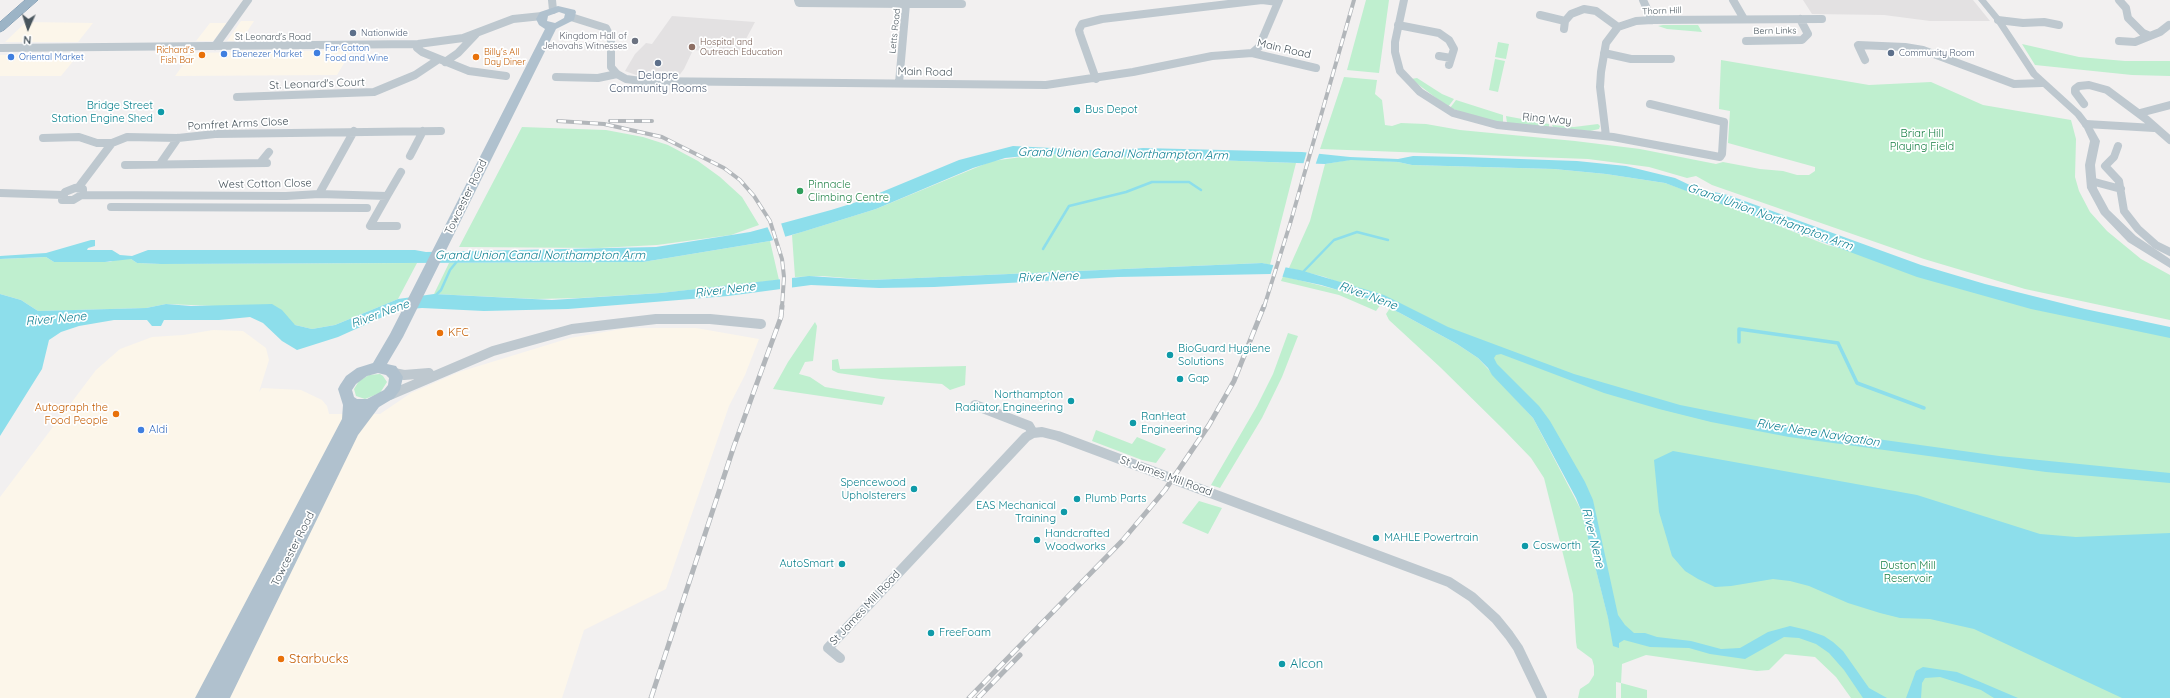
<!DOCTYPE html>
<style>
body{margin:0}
#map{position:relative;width:2170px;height:698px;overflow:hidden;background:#f2f0f0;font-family:Quicksand,sans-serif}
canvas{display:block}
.north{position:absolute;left:8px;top:8px;width:40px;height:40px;-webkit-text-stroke:3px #fff;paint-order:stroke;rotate:183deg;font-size:11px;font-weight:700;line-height:16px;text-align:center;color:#48555d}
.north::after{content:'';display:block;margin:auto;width:14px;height:18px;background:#48555d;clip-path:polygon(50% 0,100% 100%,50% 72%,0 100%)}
</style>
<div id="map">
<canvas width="2170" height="698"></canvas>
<div class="north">N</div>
</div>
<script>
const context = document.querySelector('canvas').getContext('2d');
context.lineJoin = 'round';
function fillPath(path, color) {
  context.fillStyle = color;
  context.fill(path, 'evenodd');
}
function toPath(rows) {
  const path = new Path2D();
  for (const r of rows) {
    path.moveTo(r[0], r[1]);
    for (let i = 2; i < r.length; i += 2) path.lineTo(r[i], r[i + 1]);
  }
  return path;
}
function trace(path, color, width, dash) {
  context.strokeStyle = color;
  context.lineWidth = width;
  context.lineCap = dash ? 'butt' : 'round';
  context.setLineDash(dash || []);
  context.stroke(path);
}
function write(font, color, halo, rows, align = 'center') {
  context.font = font + ' Quicksand,sans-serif';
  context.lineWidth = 3.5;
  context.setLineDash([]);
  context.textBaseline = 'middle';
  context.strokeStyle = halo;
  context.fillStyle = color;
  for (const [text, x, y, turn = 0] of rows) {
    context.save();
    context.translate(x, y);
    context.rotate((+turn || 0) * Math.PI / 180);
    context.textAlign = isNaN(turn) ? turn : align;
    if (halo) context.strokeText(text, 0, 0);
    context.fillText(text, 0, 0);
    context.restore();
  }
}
fillPath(toPath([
 [241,21,254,21,241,41,227,41],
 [26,22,93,23,78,42,5,42],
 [210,23,227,23,213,41,196,41],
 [352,50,337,75,175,76,192,53],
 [79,54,61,76,0,76,0,55],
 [627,328,696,328,759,339,745,375,729,406,666,589,584,630,562,698,0,698,0,497,96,370,120,349,152,337,183,335,213,330,243,331,266,348,269,360,259,392,262,388,301,390,322,400,327,406,329,414,380,414,411,393,459,372,570,338]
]), '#fcf6ea');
fillPath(toPath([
 [1803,0,1973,0,1990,21,1930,21,1884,15,1812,14],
 [672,16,755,22,738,54,693,50,684,69,678,77,636,75,625,71,635,54,646,43,652,44]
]), '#e3e1e2');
fillPath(toPath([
 [1366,0,1389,0,1379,73,1347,70],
 [1663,25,1698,25,1702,32,1667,29,1658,26],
 [1498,42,1509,44,1506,59,1495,57],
 [2022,44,2079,57,2125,61,2170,61,2170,76,2132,75,2035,65],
 [1495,59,1505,61,1498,92,1489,90],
 [1721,60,1869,85,1931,82,1983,105,2071,120,2076,139,2075,177,2079,191,2090,212,2107,231,2141,259,2170,275,2170,320,2025,289,1924,259,1712,185,1696,176,1687,178,1649,167,1588,159,1320,149,1344,77,1377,80,1375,94,1382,100,1385,125,1392,126,1401,123,1426,124,1460,130,1575,141,1640,149,1716,164,1723,162,1760,169,1783,171,1797,175,1809,175,1815,171,1815,167,1728,143,1730,111,1719,109],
 [1417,78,1442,94,1454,99,1448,107,1411,79],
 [1456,100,1503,115,1503,123,1486,121,1450,108],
 [1506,116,1549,124,1549,127,1507,123],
 [1598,124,1600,126,1599,129,1590,131,1553,127,1552,125,1574,127],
 [522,127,606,130,643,137,668,145,698,161,720,177,742,197,759,225,731,235,657,245,599,248,459,247],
 [1044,154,1296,163,1270,265,1262,263,871,280,822,276,795,277,792,235,876,209,992,161],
 [1354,159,1398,162,1412,165,1554,169,1606,174,1665,183,1708,198,1827,245,2170,332,2170,698,1851,698,1836,677,1815,657,1785,654,1769,670,1757,671,1646,655,1622,664,1621,683,1647,690,1647,698,1621,698,1621,683,1616,682,1616,698,1578,698,1580,689,1589,683,1594,675,1594,666,1592,659,1577,648,1576,642,1573,594,1544,478,1531,458,1503,429,1440,367,1389,320,1386,314,1390,308,1400,313,1457,344,1478,358,1533,418,1581,510,1610,625,1588,510,1549,432,1476,346,1405,310,1325,277,1289,268,1310,221,1325,164],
 [770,241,779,280,661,293,580,298,536,299,434,294,449,263,643,262],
 [46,257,54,262,110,262,118,259,131,259,137,263,161,264,417,263,398,299,335,325,312,329,215,306,166,304,146,308,38,311,21,300,0,294,0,259],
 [1283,276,1350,293,1381,304,1376,311,1339,295,1281,281],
 [815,322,817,326,813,361,805,362,799,374,810,377,825,387,885,397,882,405,773,389,788,362],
 [1288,333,1298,336,1282,377,1262,418,1220,488,1211,485,1257,406,1273,374],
 [838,359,840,369,966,366,965,385,950,390,942,384,881,379,838,373,832,370,832,360],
 [380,374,383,376,387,382,380,393,365,399,356,396,354,389,359,381,369,375],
 [1096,430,1132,444,1137,437,1166,449,1156,463,1142,460,1092,441],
 [1199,501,1222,508,1208,534,1182,523]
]), '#bfefcf');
fillPath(toPath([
 [1013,146,1109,151,1143,148,1302,152,1350,157,1398,159,1413,156,1464,157,1577,161,1626,166,1675,178,1696,188,1728,195,1921,265,1985,284,2085,309,2170,327,2170,338,2031,309,1917,277,1665,183,1606,174,1554,169,1412,165,1398,162,1351,160,1325,164,1044,154,1005,158,973,168,876,209,802,232,770,241,643,262,161,264,137,263,131,259,105,262,54,262,46,257,0,259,0,256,46,253,91,240,95,240,95,246,88,248,87,250,112,250,120,255,132,256,148,250,415,250,426,252,656,247,750,232,831,210,860,201,959,160],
 [1262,263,1300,270,1384,295,1448,327,1574,374,1680,405,1791,427,1999,456,2170,473,2170,483,2046,472,1789,437,1711,422,1659,409,1604,393,1501,354,1496,355,1494,358,1497,364,1539,406,1550,421,1585,482,1593,500,1618,615,1625,625,1634,633,1645,633,1657,637,1691,641,1721,649,1740,648,1768,632,1790,626,1807,630,1824,636,1833,642,1843,651,1869,688,1887,698,1863,698,1844,670,1829,653,1816,644,1799,638,1784,637,1745,659,1710,654,1689,648,1650,647,1624,640,1619,643,1619,648,1613,646,1608,618,1581,510,1576,498,1533,418,1492,375,1488,368,1478,358,1457,344,1400,313,1372,300,1321,285,1270,274,1118,277,934,287,879,288,811,285,728,296,568,309,484,311,422,308,398,310,338,337,297,350,282,341,263,323,250,317,219,320,164,320,161,326,152,326,147,320,114,320,79,326,61,332,49,340,42,369,0,436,0,294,21,300,38,311,146,308,166,304,191,306,272,304,282,310,295,325,312,329,335,325,398,299,434,294,552,300,661,293,809,276,871,280],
 [1673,451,1917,495,2040,534,2076,537,2170,533,2170,698,2122,698,1974,629,1930,619,1900,618,1880,613,1848,603,1809,586,1790,581,1773,579,1731,586,1715,587,1698,579,1685,571,1672,556,1659,512,1654,460],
 [1923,667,1957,672,2018,698,1994,698,1981,690,1940,677,1925,678,1922,683,1921,698,1906,698,1916,671]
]), '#8ddeeb');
fillPath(toPath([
 [1307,151,1320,151,1315,166,1303,165],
 [781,223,786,239,774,242,767,226],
 [1274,263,1286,266,1282,278,1270,276],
 [792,275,792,289,780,291,780,277]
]), '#f2f0f0');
trace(toPath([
 [1043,249,1069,206,1126,192,1152,182,1189,182,1201,190],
 [1301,274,1334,240,1357,232,1388,240],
 [434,297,441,290,450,270,458,260]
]), '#8ddeeb', 2.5);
trace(toPath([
 [1739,342,1739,329,1838,343,1857,383,1924,408]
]), '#8ddeeb', 3.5);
const trunk = toPath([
 [25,0,38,0,4,30,0,32,0,22,25,0]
]);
trace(trunk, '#7491aa', 1);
trace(toPath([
 [552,0,553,10],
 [798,0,799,3,906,4,899,83],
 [1404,0,1395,42,1395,52,1400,71,1420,92,1453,113,1497,125,1613,137,1720,157,1722,154,1724,122,1650,104],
 [1643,0,1652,20],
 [1733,0,1744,19],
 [2119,0,2126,8,2128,18,2143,33,2150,36,2160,32,2169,25],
 [906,4,962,4],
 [1540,15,1565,21],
 [571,17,606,28,611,38,611,67,617,74,626,79,641,81,1046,85,1133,72,1212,56,1252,53,1316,68],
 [1998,20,2023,23,2044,22,2059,25],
 [1398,25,1439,33,1449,40,1454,49,1449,65],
 [1564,29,1565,21,1571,14,1584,9,1596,11,1618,27],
 [1746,41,1802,40,1808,34,1800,19],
 [2119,41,2135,42,2150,36],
 [418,44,417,48,422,52,469,71,506,76],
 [215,46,248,0],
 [0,48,418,44,463,38,513,19,542,16],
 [1252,53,1259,47,1279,0],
 [1604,53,1631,59,1671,59],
 [1439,56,1451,58],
 [1865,60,1858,45,1905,47,1923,50,2014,84,2042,83],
 [445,62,458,53,476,34],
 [556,77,598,78,617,74],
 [1096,79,1080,34,1079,30,1082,24,1102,19,1262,0,1278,2],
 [237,97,374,92,415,75,439,59],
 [2084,104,2075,92,2075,89,2079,86,2089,85,2107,90,2146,119,2170,140],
 [2140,113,2170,105],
 [2086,124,2154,128],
 [1606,136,1600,87,1601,72,1606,43,1618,27,1636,21,1652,20,1822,19],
 [43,138,79,137,97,143,112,143],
 [2118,146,2114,157,2105,166,2119,181,2124,211,2138,229,2156,245,2170,252],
 [410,156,423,131],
 [260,163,269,152],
 [160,164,178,138],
 [125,165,267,163],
 [2091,181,2121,189],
 [75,188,83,189,83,194,73,200,62,200,65,192,75,188],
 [78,188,112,143,127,137,178,138,215,134,441,131],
 [0,193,63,195],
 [319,194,354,131],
 [82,195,286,196,319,194,387,196,370,226,397,226],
 [387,196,401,172],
 [111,207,367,208]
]), '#bec8cf', 8);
trace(toPath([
 [394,373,404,375,429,373],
 [390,395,493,351,572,329,656,319,710,319,761,324],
 [975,405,1029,426,1033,433],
 [840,658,828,648,1026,437,1033,433,1042,432,1058,436,1449,582,1472,597,1496,619,1509,635,1518,648,1542,698]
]), '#bec8cf', 10);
fillPath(toPath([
 [1978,0,1986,0,2001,18,2037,72,2081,112,2091,125,2100,141,2095,165,2097,188,2109,210,2136,236,2170,259,2170,268,2128,242,2101,214,2087,188,2085,165,2090,141,2084,128,2075,116,2031,76,1995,21,1978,0]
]), '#bec8cf');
fillPath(toPath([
 [558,6,575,10,576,12,574,20,556,29,403,337,387,364,396,366,403,377,400,390,394,398,379,407,358,435,230,698,195,698,342,419,343,405,338,389,340,385,346,376,357,368,373,363,390,334,545,29,539,25,536,19,540,12,558,6],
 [559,12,565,14,564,18,555,23,547,21,548,16,559,12],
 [378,373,386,375,389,378,388,385,384,390,367,399,357,399,354,397,352,390,356,384,367,376,378,373]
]), '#b0c1ce');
fillPath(trunk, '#9cb4c6');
const railFar1 = toPath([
 [558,121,604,124,662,137,724,168,740,180,754,196,770,221,782,259,784,277,782,307],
 [610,121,652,121],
 [1264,307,1290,224,1354,0]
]);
const rail = toPath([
 [651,698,734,446,781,317,782,306],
 [969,698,1122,541,1165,490,1209,425,1234,381,1264,306],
 [978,698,1020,655]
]);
trace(railFar1, '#b2b6ba', 4);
trace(rail, '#b2b6ba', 5);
trace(railFar1, '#fff', 2.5, [8]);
trace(rail, '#fff', 3.5, [10]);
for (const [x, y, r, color] of [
 [353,33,4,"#5c6f8a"],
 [635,41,4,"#6b7280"],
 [692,47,4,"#8d6e63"],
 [317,53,4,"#3f7fe0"],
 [1891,53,4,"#5c6f8a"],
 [224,54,4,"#3f7fe0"],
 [202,55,4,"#e8710a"],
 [11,57,4,"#3f7fe0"],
 [476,57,4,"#e8710a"],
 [658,63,4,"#5c6f8a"],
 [1077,110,4,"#0f9aa8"],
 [161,112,4,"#0f9aa8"],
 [800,191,4,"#2e9e5b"],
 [440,333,4,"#e8710a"],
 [1170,355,4,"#0f9aa8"],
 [1180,379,4,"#0f9aa8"],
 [1071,401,4,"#0f9aa8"],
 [116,414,4,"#e8710a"],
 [1133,423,4,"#0f9aa8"],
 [141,430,4,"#3f7fe0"],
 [914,489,4,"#0f9aa8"],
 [1077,499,4,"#0f9aa8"],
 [1064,512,4,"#0f9aa8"],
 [1376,538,4,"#0f9aa8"],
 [1037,540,4,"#0f9aa8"],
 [1525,546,4,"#0f9aa8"],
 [842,564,4,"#0f9aa8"],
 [931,633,4,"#0f9aa8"],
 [281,659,4,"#e8710a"],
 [1282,664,4,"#0f9aa8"]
]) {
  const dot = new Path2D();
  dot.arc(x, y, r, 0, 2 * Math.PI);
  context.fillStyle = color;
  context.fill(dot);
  trace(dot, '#fff', 1.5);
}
write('9px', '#48555d', '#fff', [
 ["Thorn Hill",1662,11,-2],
 ["Letts Road",895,31,-84],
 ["Bern Links",1775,31,-1],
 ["St Leonard's Road",273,37]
]);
write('9px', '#4e5e75', '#fff', [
 ["Nationwide",361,33],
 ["Community Room",1899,53]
], 'left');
write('9px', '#5b616d', '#fff', [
 ["Kingdom Hall of",627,36],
 ["Jehovahs Witnesses",627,46]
], 'right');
write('9px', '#785e54', '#fff', [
 ["Hospital and",700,42],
 ["Outreach Education",700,52]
], 'left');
write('9px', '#366cbe', '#fff', [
 ["Far Cotton",325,48],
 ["Food and Wine",325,58],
 ["Ebenezer Market",232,54],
 ["Oriental Market",19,57]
], 'left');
write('9px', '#c56008', '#fff', [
 ["Richard's",194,50],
 ["Fish Bar",194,60],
 ["Billy's All",484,52,"left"],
 ["Day Diner",484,62,"left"]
], 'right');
write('11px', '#48555d', '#fff', [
 ["Main Road",1284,49,13],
 ["Main Road",925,72,1],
 ["St. Leonard's Court",317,84,-2],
 ["Ring Way",1547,119,5],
 ["Pomfret Arms Close",238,124,-3],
 ["West Cotton Close",265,184,-1],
 ["Towcester Road",466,197,-64],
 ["St James Mill Road",1166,476,20],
 ["Towcester Road",293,549,-63],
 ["St James Mill Road",865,608,-47]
]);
write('11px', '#4e5e75', '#fff', [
 ["Delapre",658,76],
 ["Community Rooms",658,89]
]);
write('11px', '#0d838f', '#fff', [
 ["Bridge Street",153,106,"right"],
 ["Station Engine Shed",153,119,"right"],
 ["Bus Depot",1085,110],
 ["BioGuard Hygiene",1178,349],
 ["Solutions",1178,362],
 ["Gap",1188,379],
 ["Northampton",1063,395,"right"],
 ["Radiator Engineering",1063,408,"right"],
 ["RanHeat",1141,417],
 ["Engineering",1141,430],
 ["Spencewood",906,483,"right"],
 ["Upholsterers",906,496,"right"],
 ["Plumb Parts",1085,499],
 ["EAS Mechanical",1056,506,"right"],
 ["Training",1056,519,"right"],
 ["Handcrafted",1045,534],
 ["Woodworks",1045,547],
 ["MAHLE Powertrain",1384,538],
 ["Cosworth",1533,546],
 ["AutoSmart",834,564,"right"],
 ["FreeFoam",939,633]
], 'left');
write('11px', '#187f45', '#fff', [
 ["Briar Hill",1922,134],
 ["Playing Field",1922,147],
 ["Duston Mill",1908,566],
 ["Reservoir",1908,579]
]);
write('11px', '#27864d', '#fff', [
 ["Pinnacle",808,185],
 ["Climbing Centre",808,198]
], 'left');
write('11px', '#c56008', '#fff', [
 ["KFC",448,333],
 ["Autograph the",108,408,"right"],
 ["Food People",108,421,"right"]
], 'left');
write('11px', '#366cbe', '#fff', [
 ["Aldi",149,430]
], 'left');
write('italic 12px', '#0e8093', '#fff', [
 ["Grand Union Canal Northampton Arm",1123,154,1],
 ["Grand Union Northampton Arm",1770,217,20],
 ["Grand Union Canal Northampton Arm",540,255],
 ["River Nene",1048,277,-2],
 ["River Nene",725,290,-7],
 ["River Nene",1368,296,20],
 ["River Nene",380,314,-20],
 ["River Nene",56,319,-5],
 ["River Nene Navigation",1818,433,9],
 ["River Nene",1593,538,76]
]);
write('13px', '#c56008', '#fff', [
 ["Starbucks",289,659]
], 'left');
write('13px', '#0d838f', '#fff', [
 ["Alcon",1290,664]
], 'left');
</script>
